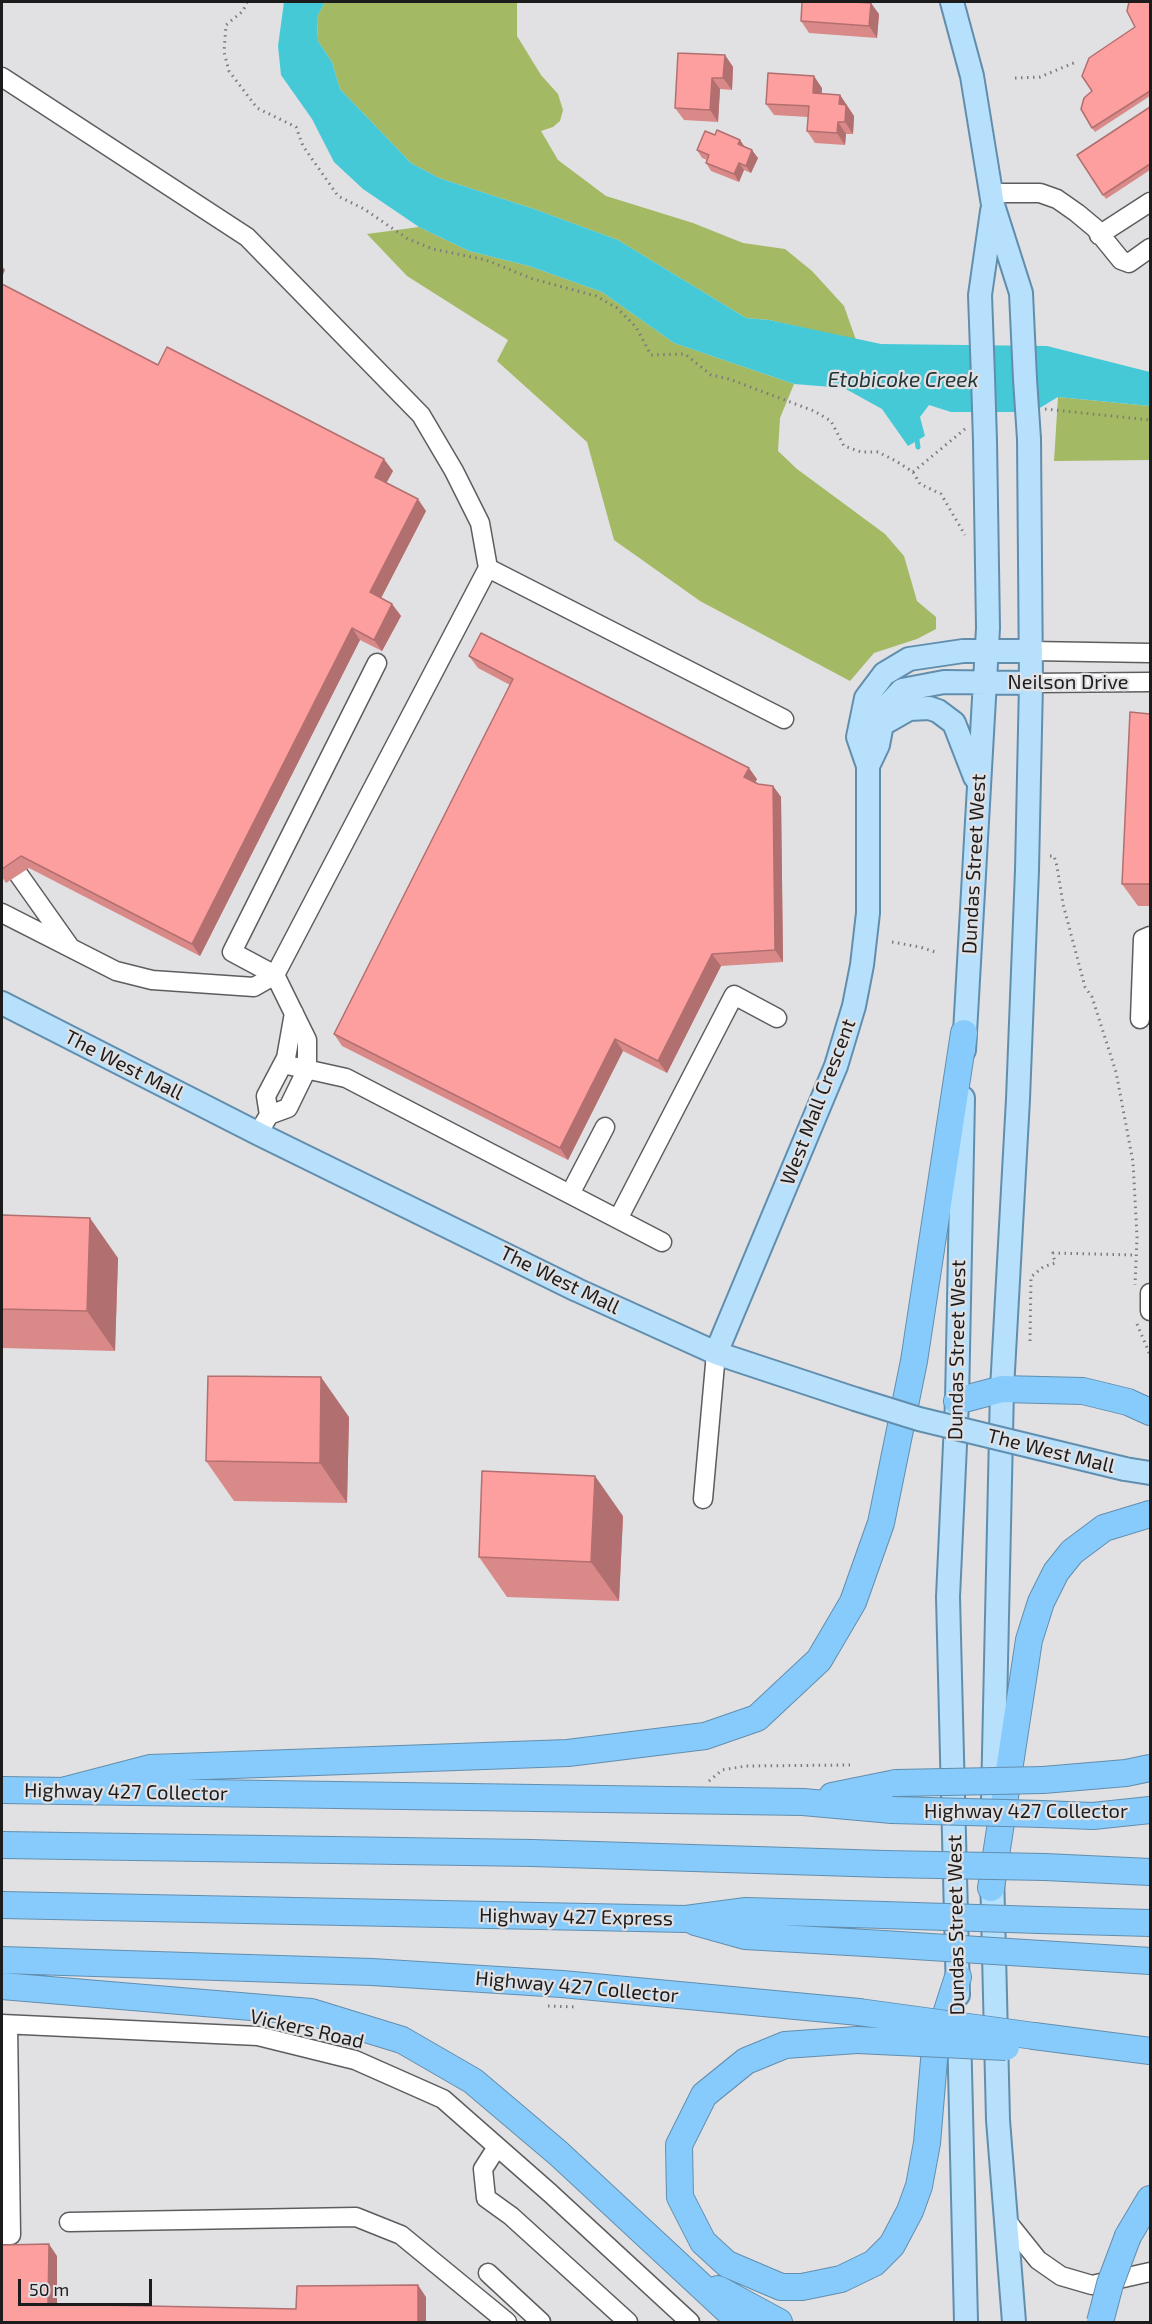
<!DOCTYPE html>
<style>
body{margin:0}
#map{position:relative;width:1152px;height:2324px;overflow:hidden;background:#e1e0e3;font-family:"Exo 2",sans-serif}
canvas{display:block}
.frame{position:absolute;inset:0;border:3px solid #1d1c1d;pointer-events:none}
.scale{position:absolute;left:18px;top:2279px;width:134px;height:27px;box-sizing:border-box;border:3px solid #1d1c1d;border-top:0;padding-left:8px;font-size:18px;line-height:21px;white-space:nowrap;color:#1d1c1d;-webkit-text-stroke:4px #e1e0e3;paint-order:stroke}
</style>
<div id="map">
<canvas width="1152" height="2324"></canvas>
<div class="frame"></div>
<div class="scale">50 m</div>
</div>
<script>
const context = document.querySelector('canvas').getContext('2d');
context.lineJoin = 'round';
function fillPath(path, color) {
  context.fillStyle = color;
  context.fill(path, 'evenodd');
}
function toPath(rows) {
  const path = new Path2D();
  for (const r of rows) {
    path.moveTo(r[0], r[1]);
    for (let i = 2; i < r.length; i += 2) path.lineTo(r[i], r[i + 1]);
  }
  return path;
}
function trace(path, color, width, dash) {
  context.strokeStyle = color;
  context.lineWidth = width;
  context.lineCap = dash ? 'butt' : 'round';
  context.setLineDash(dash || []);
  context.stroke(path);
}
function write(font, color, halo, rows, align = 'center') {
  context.font = font + ' "Exo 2",sans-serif';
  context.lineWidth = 4.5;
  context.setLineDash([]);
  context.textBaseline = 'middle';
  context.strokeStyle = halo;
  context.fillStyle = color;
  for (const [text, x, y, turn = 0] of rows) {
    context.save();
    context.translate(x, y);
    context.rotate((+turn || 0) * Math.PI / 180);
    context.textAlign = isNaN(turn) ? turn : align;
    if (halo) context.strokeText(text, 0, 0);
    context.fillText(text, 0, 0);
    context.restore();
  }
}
fillPath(toPath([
 [325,2,517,2,517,36,541,75,558,94,563,110,560,121,553,127,541,131,558,160,606,196,693,223,743,243,785,249,812,271,844,306,856,340,769,320,746,318,618,240,537,210,439,178,411,163,340,89,332,62,318,41,317,17],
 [419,227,469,251,529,266,602,292,674,343,794,384,780,418,778,451,797,469,885,534,904,556,917,601,936,617,936,629,917,639,874,653,850,681,700,601,614,540,587,442,497,361,508,340,407,276,367,234],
 [1058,397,1150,406,1150,460,1054,461]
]), '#a4b964');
fillPath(toPath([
 [284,2,325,2,317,17,318,41,332,62,340,89,411,163,439,178,537,210,618,240,746,318,769,320,881,344,1047,346,1150,372,1150,406,1058,397,1033,412,951,412,929,405,920,417,925,436,908,446,882,409,844,388,794,384,674,343,602,292,529,266,469,251,419,227,363,189,334,162,312,119,281,75,278,46]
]), '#46c9d7');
trace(toPath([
 [916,434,918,447]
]), '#46c9d7', 5);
const minor = toPath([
 [2,77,247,237,421,415,454,471,480,523,488,568,275,975,254,987,152,980,116,971,2,913],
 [990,193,1040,193,1057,199,1077,213,1095,228,1121,260,1129,263,1150,248],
 [1099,235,1150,202],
 [488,568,784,719],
 [1031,651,1150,653],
 [1031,683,1150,682],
 [19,875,70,947],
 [1140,1019,1143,939,1150,936],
 [283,1064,346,1078,662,1242],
 [269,1115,288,1108,307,1069,307,1040,275,975,232,952,377,663],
 [263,1125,269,1115,266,1096,286,1058,294,1013],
 [570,1194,605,1127],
 [618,1219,734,995,777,1018],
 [1150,1293,1150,1311],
 [703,1499,716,1353],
 [2,2024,258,2036,355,2060,443,2099,550,2193,690,2322],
 [497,2147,483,2169,486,2198,511,2216,628,2322],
 [1006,2220,1038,2260,1061,2276,1092,2285,1150,2272],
 [69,2222,356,2217,401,2235,507,2322],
 [2,2235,11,2235,8,2025],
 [488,2273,541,2322]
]);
const major = toPath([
 [952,2,972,76,993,205,1021,293,1025,379],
 [983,377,980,295,992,211],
 [881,725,909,709,929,708,938,711,954,723,975,777],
 [868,766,878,745,885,708,902,690,944,682,1031,683],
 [2,1003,259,1134,577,1290,716,1353,855,1399],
 [964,1050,988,628,985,441],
 [716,1353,836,1066,854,1006,862,965,868,913,868,766,858,737,866,698,884,674,909,659,963,651,1031,651],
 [1125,1469,1150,1473],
 [993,1799,1002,1389,1018,1099,1027,870,1031,683,1029,439],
 [992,1871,998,2120,1014,2322],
 [958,1995,948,1597,957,1401,963,1098],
 [959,2028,966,2322]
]);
const highway = toPath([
 [957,1401,1002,1389,1083,1391,1128,1402,1150,1412],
 [1043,1780,1126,1773,1150,1768],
 [2,1790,803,1802,892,1810],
 [62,1791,150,1768,568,1753,705,1736,757,1718,819,1660,853,1602,881,1523,914,1361,964,1033],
 [832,1796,896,1783],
 [1042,1814,1093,1816,1150,1810],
 [2,1845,532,1853,885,1864],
 [1045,1867,1150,1872],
 [991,1888,1029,1640,1041,1602,1056,1572,1072,1552,1104,1528,1150,1514],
 [2,1905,686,1919,746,1911,884,1915],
 [1039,1920,1150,1923],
 [695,1922,745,1936,883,1944],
 [1057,1955,1150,1961],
 [2,1960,372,1972,562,1984,859,2012],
 [2,1986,311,2012,402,2040,473,2081,558,2153,740,2322],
 [1034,2036,1150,2051],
 [857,2040,785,2045,746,2061,704,2095,679,2145,680,2197,703,2242,727,2264,781,2287,802,2287,841,2279,874,2263,892,2245,910,2211,919,2186,927,2143,935,2048,958,1977],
 [1128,2236,1150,2199],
 [718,2289,779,2322]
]);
trace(minor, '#5d5c5f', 21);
trace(major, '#628eae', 26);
trace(highway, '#628eae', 28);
trace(toPath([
 [247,2,243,11,226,25,224,52,229,71,257,108,296,127,303,146,338,196,364,209,408,239,433,249,486,260,533,279,596,296,617,308,636,327,651,355,685,354,711,375,729,379,814,411,831,421,844,446,861,452,878,452,896,461,913,472,920,484,941,494,965,535],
 [1015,78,1040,77,1076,62],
 [1045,409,1150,420],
 [913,472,965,429],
 [1050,856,1054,856,1057,866,1063,904,1085,987,1092,997,1116,1072,1133,1162,1137,1237,1135,1285],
 [892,942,920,947,935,952],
 [1137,1324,1150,1355],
 [1030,1341,1031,1277,1043,1267,1055,1263,1053,1253,1135,1255],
 [709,1781,722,1770,746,1766,850,1765],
 [548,2006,577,2007]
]), '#7c7b7d', 3, [1.5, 4.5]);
trace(minor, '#fff', 18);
trace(major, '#b7e0fd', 22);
trace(highway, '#87cbfc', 26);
const majorBridge = toPath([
 [983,377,985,441],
 [1025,379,1029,439],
 [855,1399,919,1419,1125,1469]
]);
const highwayBridge = toPath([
 [896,1783,1043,1780],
 [892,1810,1042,1814],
 [885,1864,1045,1867],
 [884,1915,1039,1920],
 [883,1944,1057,1955],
 [859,2012,1034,2036],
 [857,2040,1006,2047],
 [1100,2322,1110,2284,1128,2236]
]);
trace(majorBridge, '#628eae', 26, []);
trace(highwayBridge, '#628eae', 28, []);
trace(majorBridge, '#b7e0fd', 22);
trace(highwayBridge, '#87cbfc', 26);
fillPath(toPath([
 [1150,2,1150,96,1095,132,1092,128,1092,91,1135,27],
 [879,14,877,38,809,33,801,21],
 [725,55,733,67,732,90,720,89,718,122,684,120,675,108],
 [822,88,822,94,840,95,854,116,853,134,846,134,845,145,815,143,807,131,808,117,774,115,766,104],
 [1150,107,1150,170,1106,199,1077,155],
 [715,135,740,140,745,147,758,158,751,173,744,170,739,182,711,171,706,163,707,160,702,158,697,150],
 [2,284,158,365,393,471,386,483,426,511,381,598,392,604,401,616,382,651,360,640,200,956,29,868,6,883,2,877],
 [469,656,757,779,755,783,758,784,773,786,781,797,783,962,721,966,667,1073,623,1051,568,1160,342,1046,334,1034,510,685,478,668],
 [1150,714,1150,906,1138,906,1122,884],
 [2,1215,118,1258,115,1351,2,1348],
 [349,1417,347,1503,234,1501,206,1461],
 [623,1516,619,1601,507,1597,479,1557]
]), '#da8989');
fillPath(toPath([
 [871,3,879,14,877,38,869,26],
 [725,55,733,67,732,90,723,78],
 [814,76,822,88,821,105,813,93],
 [712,78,720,89,718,122,710,110],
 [840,95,854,116,853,134,845,122,839,104],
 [838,122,846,134,845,145,837,133],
 [740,140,745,148,738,144],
 [752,150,758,158,751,173,746,166],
 [739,163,744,170,739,182,734,174],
 [2,266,5,270,2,277],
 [384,459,393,471,383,489,375,477],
 [418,499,426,511,378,604,370,592],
 [392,604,401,616,382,651,374,640],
 [352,628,360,640,200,956,192,944],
 [749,768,757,779,752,789,744,777],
 [773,786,781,797,783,962,775,950],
 [712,954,721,966,667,1073,658,1061],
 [615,1039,623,1051,568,1160,560,1148],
 [90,1218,118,1258,115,1351,87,1311],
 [321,1377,349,1417,347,1503,320,1463],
 [595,1476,623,1516,619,1601,591,1562],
 [49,2244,57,2256,57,2315,48,2304],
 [418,2285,426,2297,426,2322,418,2322]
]), '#b26f6f');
const building = toPath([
 [802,2,853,2,871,3,869,26,801,21,802,2],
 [1129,2,1150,2,1150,91,1092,128,1081,109,1084,98,1092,91,1082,76,1089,58,1135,27,1127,11,1129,2],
 [678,53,725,55,723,78,712,78,710,110,675,108,678,53],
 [768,73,814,76,813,93,840,95,839,104,846,105,845,122,838,122,837,133,807,131,809,106,766,104,768,73],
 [1150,107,1150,164,1103,195,1077,155,1150,107],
 [717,130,740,140,738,144,752,150,746,166,739,163,734,174,706,163,709,155,697,150,705,131,715,135,717,130],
 [2,284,158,365,167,347,384,459,375,477,418,499,370,592,392,604,374,640,352,628,192,944,21,856,2,869,2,284],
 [481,633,749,768,744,777,758,784,773,786,775,950,712,954,658,1061,615,1039,560,1148,334,1034,513,679,469,656,481,633],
 [1130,712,1150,714,1150,884,1122,884,1130,712],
 [2,1215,90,1218,87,1311,2,1309,2,1215],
 [208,1376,321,1377,320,1463,206,1461,208,1376],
 [482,1471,595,1476,591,1562,479,1557,482,1471],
 [49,2244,48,2304,296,2309,297,2286,418,2285,418,2322,2,2322,2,2245,49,2244]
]);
fillPath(building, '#fe9f9f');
trace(building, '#b26f6f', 1.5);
write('20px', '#1d1c1d', '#e1e0e3', [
 ["Neilson Drive",1068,682],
 ["Dundas Street West",974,864,-87],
 ["The West Mall",124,1065,27],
 ["West Mall Crescent",818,1102,-69],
 ["The West Mall",560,1280,26],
 ["Dundas Street West",957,1350,-89],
 ["The West Mall",1051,1451,14],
 ["Highway 427 Collector",126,1792,1],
 ["Highway 427 Collector",1026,1811],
 ["Highway 427 Express",576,1917,1],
 ["Dundas Street West",956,1925,-91],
 ["Highway 427 Collector",577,1987,5],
 ["Vickers Road",307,2029,13]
]);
write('italic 21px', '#21373a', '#e1e0e3', [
 ["Etobicoke Creek",903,380]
]);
</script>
